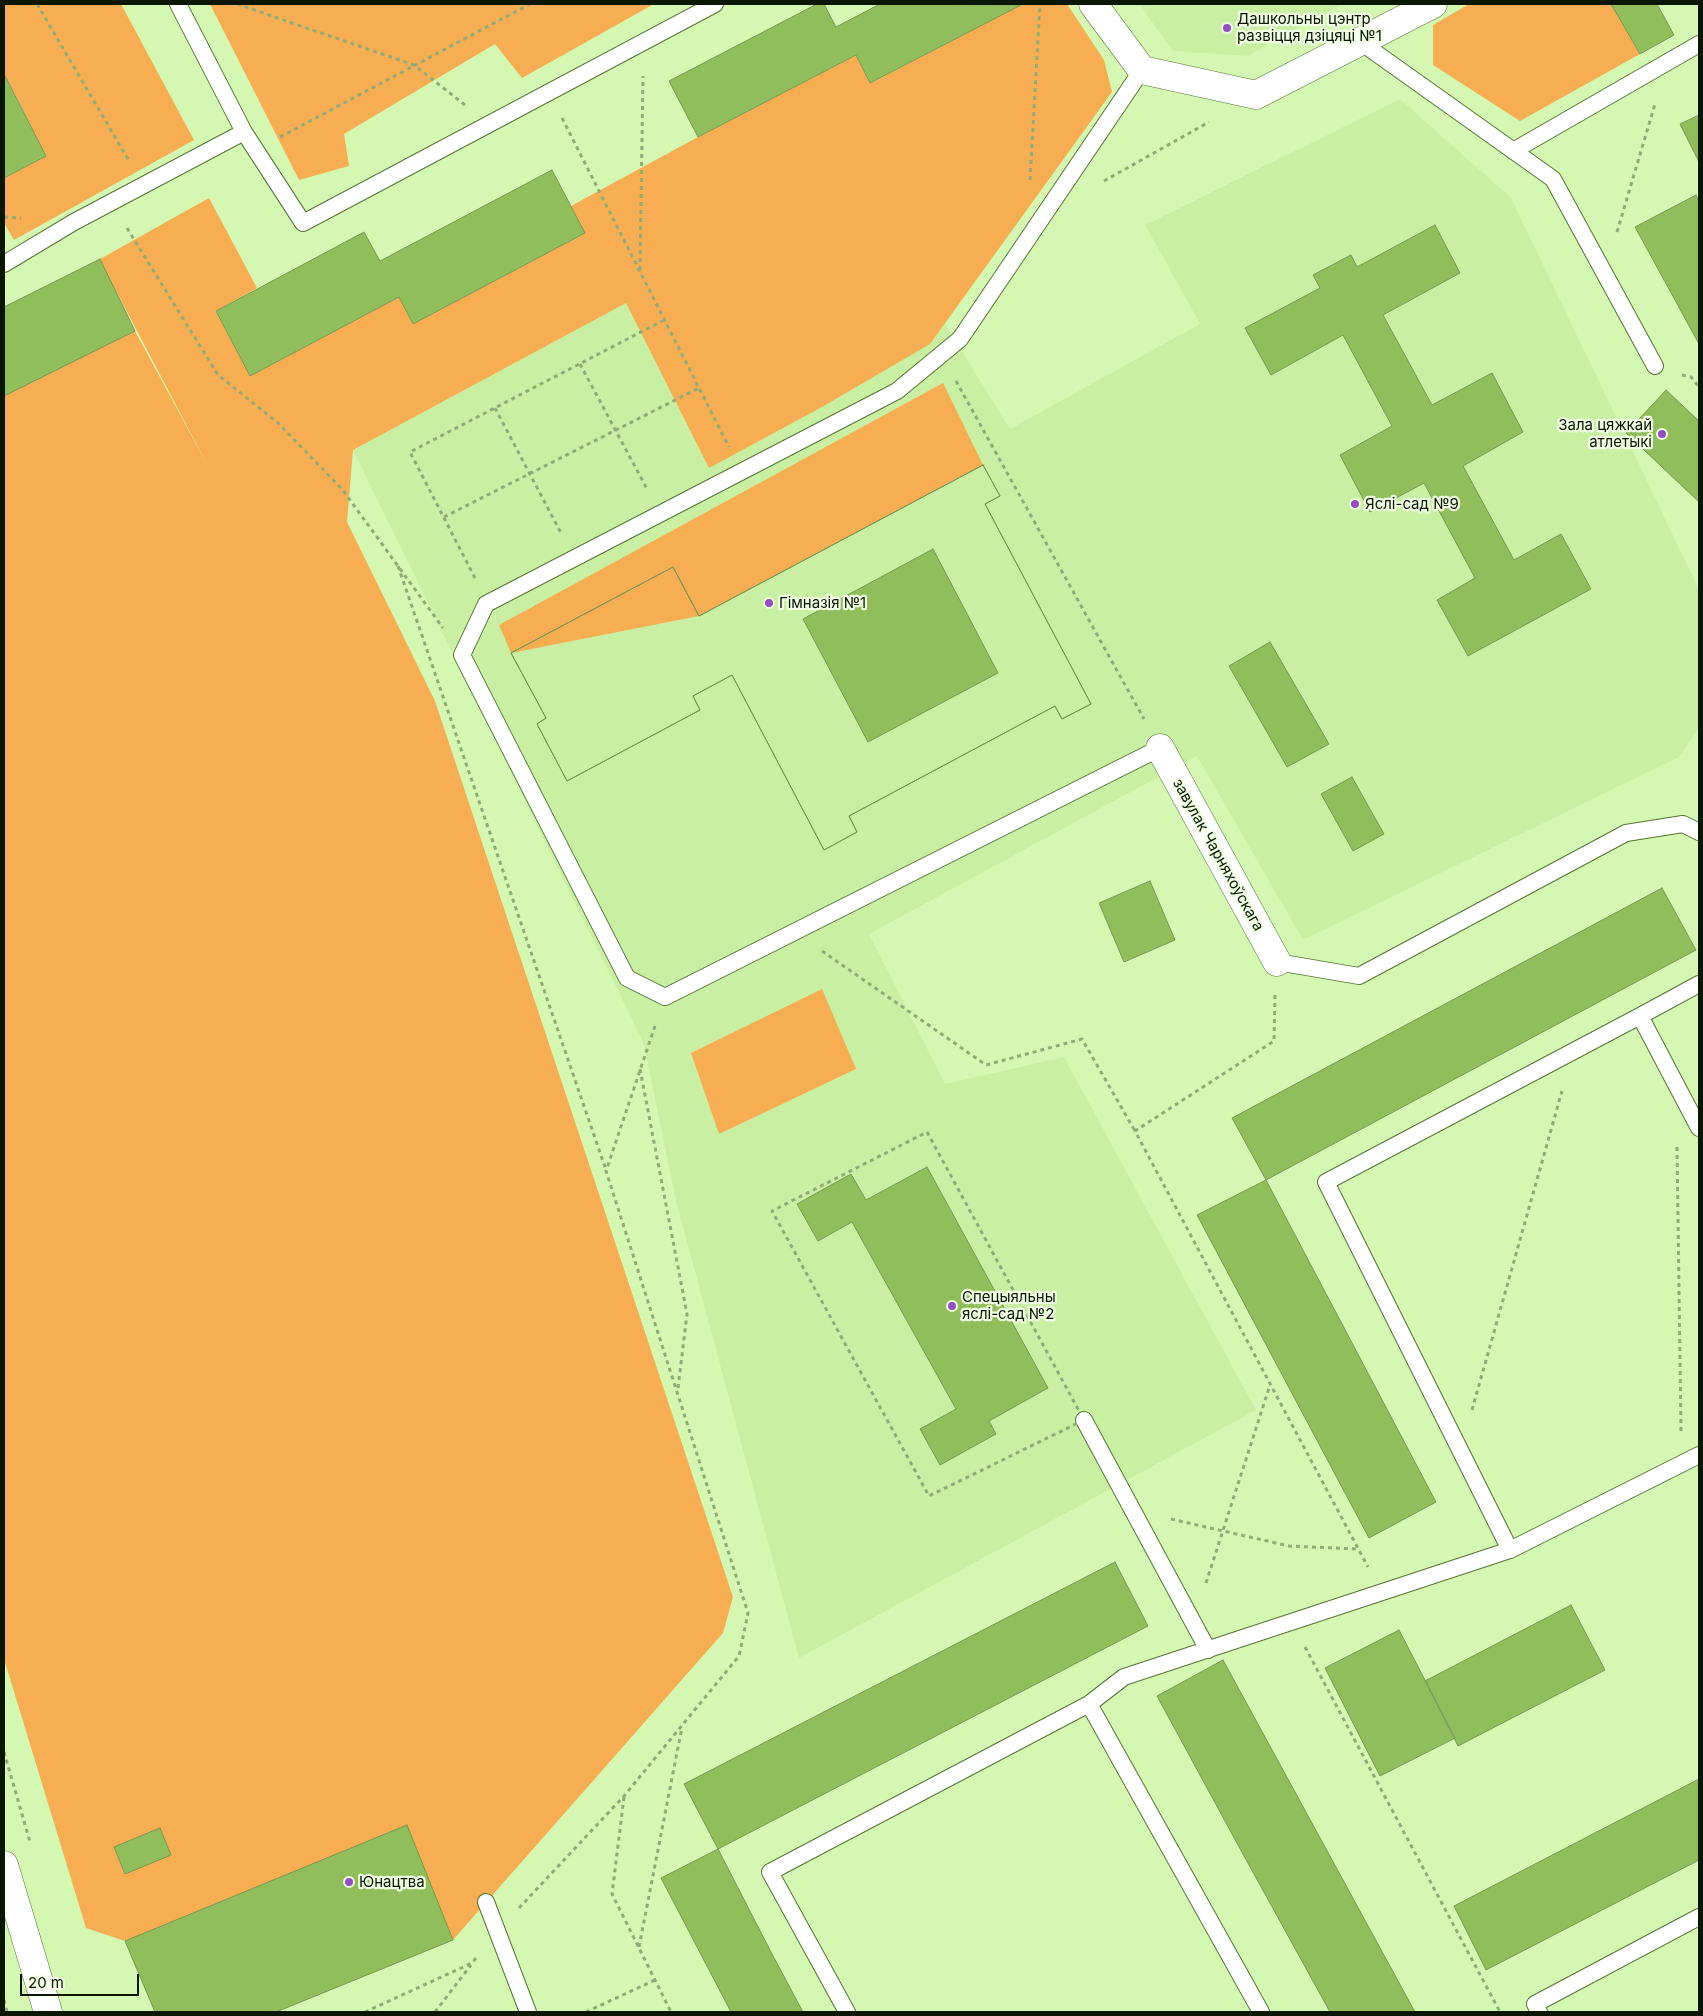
<!DOCTYPE html>
<meta charset="utf-8">
<style>
body{margin:0}
#map{position:relative;width:1703px;height:2016px;overflow:hidden;background:#d4f8b2;font-family:Inter,sans-serif}
canvas{display:block}
.frame{position:absolute;inset:0;border:5px solid #0a1600;pointer-events:none}
.scale{position:absolute;left:20px;top:1974px;width:119px;height:22px;box-sizing:border-box;border:2px solid #0a1600;border-top:0;padding-left:6px;font-size:15px;line-height:18px;white-space:nowrap;color:#0a1600;-webkit-text-stroke:4px #effde2;paint-order:stroke}
</style>
<div id="map">
<canvas width="1703" height="2016"></canvas>
<div class="frame"></div>
<div class="scale">20 m</div>
</div>
<script>
const context = document.querySelector('canvas').getContext('2d');
context.lineJoin = 'round';
function fillPath(path, color) {
  context.fillStyle = color;
  context.fill(path, 'evenodd');
}
function toPath(rows) {
  const path = new Path2D();
  for (const r of rows) {
    path.moveTo(r[0], r[1]);
    for (let i = 2; i < r.length; i += 2) path.lineTo(r[i], r[i + 1]);
  }
  return path;
}
function trace(path, color, width, dash) {
  context.strokeStyle = color;
  context.lineWidth = width;
  context.lineCap = dash ? 'butt' : 'round';
  context.setLineDash(dash || []);
  context.stroke(path);
}
function write(font, color, halo, rows, align = 'center') {
  context.font = font + ' Inter,sans-serif';
  context.lineWidth = 4.5;
  context.setLineDash([]);
  context.textBaseline = 'middle';
  context.strokeStyle = halo;
  context.fillStyle = color;
  for (const [text, x, y, turn = 0] of rows) {
    context.save();
    context.translate(x, y);
    context.rotate((+turn || 0) * Math.PI / 180);
    context.textAlign = isNaN(turn) ? turn : align;
    if (halo) context.strokeText(text, 0, 0);
    context.fillText(text, 0, 0);
    context.restore();
  }
}
fillPath(toPath([
 [1139,4,1341,4,1248,56,1173,51],
 [1400,99,1511,198,1694,579,1699,591,1699,727,1679,757,1303,940,1197,756,869,934,945,1084,1064,1057,1256,1410,799,1658,676,1201,644,1044,353,450,855,179,1010,429,1200,324,1145,225]
]), '#c9f0a2');
fillPath(toPath([
 [4,4,121,4,194,140,14,240,4,223,4,178,46,156,4,74],
 [210,4,654,4,522,78,495,44,344,134,349,166,299,180],
 [1022,4,1067,4,1104,60,1112,92,930,344,822,407,709,468,626,303,353,450,347,522,435,701,733,1597,723,1633,453,1940,276,2012,155,2012,125,1941,86,1928,4,1659,4,307,100,259,209,198,257,288,216,311,250,376,399,297,413,324,585,233,571,206,698,137,856,55,871,83],
 [115,289,209,468,135,331],
 [1469,4,1612,4,1640,54,1520,121,1433,65,1433,25],
 [943,383,983,465,699,616,511,653,499,625],
 [822,989,856,1069,719,1134,691,1053]
]), '#f7ae52');
const building = toPath([
 [817,4,824,4,836,27,880,4,1021,5,870,83,856,55,698,137,669,81,817,4],
 [1611,4,1657,4,1674,35,1640,54,1611,4],
 [4,74,46,156,4,178,4,74],
 [1699,115,1699,162,1680,124,1699,115],
 [552,170,585,233,413,324,399,297,250,376,216,311,364,232,380,261,552,170],
 [1696,195,1699,201,1699,344,1635,227,1696,195],
 [1435,225,1460,273,1383,315,1432,405,1492,373,1523,432,1463,466,1514,560,1561,534,1591,589,1468,656,1437,600,1475,578,1424,483,1370,512,1340,455,1392,426,1343,335,1271,375,1245,328,1320,288,1313,275,1351,255,1357,267,1435,225],
 [100,259,135,331,4,396,4,307,100,259],
 [1666,390,1699,421,1699,502,1626,433,1666,390],
 [983,465,1000,496,985,504,1091,704,1062,719,1055,706,849,816,857,832,824,850,732,675,693,696,700,710,567,781,537,724,546,718,511,653,673,567,699,616,983,465],
 [933,549,998,673,868,742,803,619,933,549],
 [983,465,1000,496,985,504,1091,704,1062,719,1055,706,849,816,857,832,824,850,732,675,693,696,700,710,567,781,537,724,546,718,511,653,673,567,699,616,983,465],
 [1270,642,1329,744,1287,767,1229,666,1270,642],
 [1352,777,1384,834,1353,851,1321,794,1352,777],
 [1150,881,1175,940,1124,962,1099,903,1150,881],
 [1662,888,1696,950,1266,1180,1232,1118,1662,888],
 [927,1167,1048,1388,989,1421,996,1434,940,1465,920,1429,956,1409,852,1222,818,1241,797,1204,851,1174,866,1200,927,1167],
 [1266,1180,1436,1502,1369,1538,1197,1215,1266,1180],
 [1115,1562,1148,1626,718,1849,684,1784,1115,1562],
 [1571,1605,1605,1670,1458,1746,1425,1681,1571,1605],
 [1399,1630,1455,1738,1380,1776,1325,1668,1399,1630],
 [1223,1660,1415,2012,1330,2012,1238,1845,1157,1696,1223,1660],
 [1699,1779,1699,1860,1486,1970,1454,1906,1699,1779],
 [407,1825,453,1940,276,2012,155,2012,125,1941,407,1825],
 [160,1828,171,1855,125,1874,114,1847,160,1828],
 [718,1849,771,1952,803,2012,731,2012,661,1878,718,1849]
]);
fillPath(building, '#8fbe5b');
trace(building, '#789856', 1);
const service = toPath([
 [178,4,244,132],
 [1359,41,1553,179,1655,366],
 [1142,70,960,339,897,391,486,604,462,655,627,978,665,997,1160,748],
 [1513,151,1699,44],
 [4,264,74,222,244,132,303,223,715,4],
 [1277,962,1359,976,1626,833,1683,824,1699,832],
 [1640,1016,1699,984],
 [1084,1420,1208,1650],
 [1510,1550,1326,1182,1640,1016,1699,1128],
 [1089,1704,1261,2012],
 [486,1902,528,2012],
 [847,2012,770,1872,1089,1704,1124,1677,1510,1550,1699,1455],
 [1539,2012,1535,2004,1699,1917]
]);
const minor = toPath([
 [1093,4,1142,70,1256,95,1433,4],
 [1160,748,1277,962],
 [4,1865,48,2012]
]);
trace(service, '#557433', 18);
trace(minor, '#557433', 29);
trace(toPath([
 [37,4,129,161],
 [237,4,414,65,465,105],
 [562,118,729,447],
 [280,137,530,4],
 [1030,180,1040,4],
 [1104,181,1209,122],
 [4,217,21,218],
 [127,228,218,375,277,422,342,489,443,628],
 [1617,232,1655,104],
 [640,270,643,76],
 [580,364,647,489],
 [1682,375,1691,377,1699,387],
 [956,381,1144,719],
 [495,408,561,533],
 [444,517,699,388],
 [398,566,606,1170],
 [475,578,410,452,664,320],
 [822,951,986,1065,1082,1039,1135,1131],
 [1275,995,1274,1041,1135,1131,1368,1567],
 [640,1069,687,1314,678,1388],
 [927,1132,1084,1420,929,1496,772,1211,927,1132],
 [1677,1147,1681,1431],
 [1472,1410,1562,1091],
 [1171,1519,1289,1546,1358,1549],
 [1206,1583,1270,1385],
 [1305,1647,1500,2012],
 [4,1752,30,1842],
 [624,1797,612,1894,671,2012],
 [519,1908,624,1796,739,1656,748,1613,606,1171,656,1023],
 [639,1947,682,1727],
 [4,2000,7,2012],
 [365,2012,472,1963,476,1958],
 [435,2012,471,1965],
 [586,2012,655,1980]
]), '#90ac76', 3, [4, 4]);
trace(service, '#fff', 16);
trace(minor, '#fff', 28);
for (const [x, y, r, color] of [
 [1227,28,5,"#954ec1"],
 [1662,434,5,"#954ec1"],
 [1355,504,5,"#954ec1"],
 [769,603,5,"#954ec1"],
 [952,1306,5,"#954ec1"],
 [349,1882,5,"#954ec1"]
]) {
  const dot = new Path2D();
  dot.arc(x, y, r, 0, 2 * Math.PI);
  context.fillStyle = color;
  context.fill(dot);
  trace(dot, '#effde2', 2);
}
write('15px', '#0a1600', '#effde2', [
 ["Дашкольны цэнтр",1237,19],
 ["развіцця дзіцяці №1",1237,36],
 ["Зала цяжкай",1652,425,"right"],
 ["атлетыкі",1652,442,"right"],
 ["Яслі-сад №9",1365,504],
 ["Гімназія №1",779,603],
 ["Спецыяльны",962,1297],
 ["яслі-сад №2",962,1314],
 ["Юнацтва",359,1882]
], 'left');
write('15px', '#0a1600', '#effde2', [
 ["завулак Чарняхоўскага",1218,855,61]
]);
</script>
